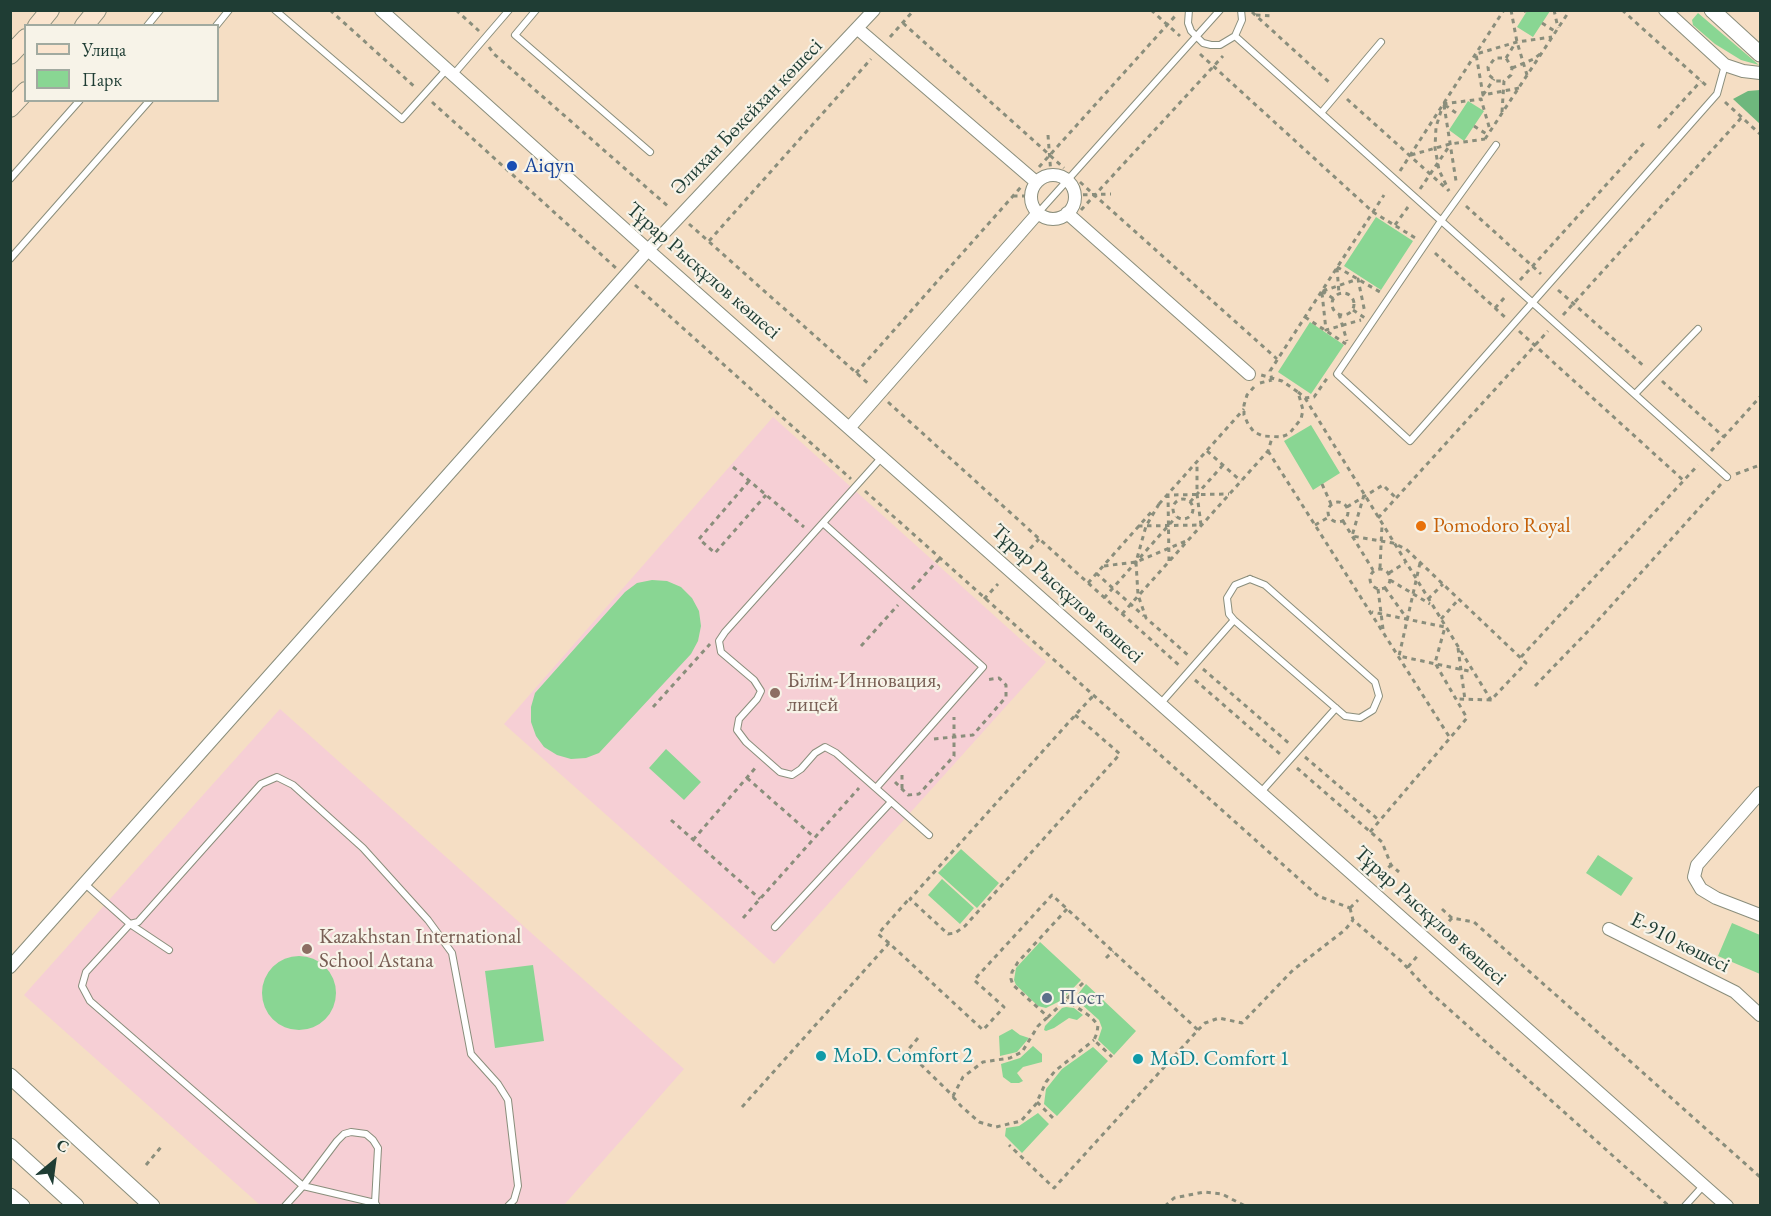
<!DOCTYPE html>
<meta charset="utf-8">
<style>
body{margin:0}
#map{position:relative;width:1771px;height:1216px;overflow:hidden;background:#f5dec4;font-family:"EB Garamond",serif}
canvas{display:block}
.frame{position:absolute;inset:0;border:12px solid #1f3d34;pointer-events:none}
.legend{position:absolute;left:24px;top:24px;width:195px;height:78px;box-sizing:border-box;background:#f7f3e8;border:2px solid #a1aaa0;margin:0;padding:8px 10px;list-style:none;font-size:18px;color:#1f3d34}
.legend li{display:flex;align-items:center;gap:12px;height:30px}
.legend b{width:30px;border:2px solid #a1aaa0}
.north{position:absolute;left:24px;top:1132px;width:60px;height:60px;-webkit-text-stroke:4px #f7f3e8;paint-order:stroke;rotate:29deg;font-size:16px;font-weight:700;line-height:24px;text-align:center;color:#1f3d34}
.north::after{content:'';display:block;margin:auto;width:21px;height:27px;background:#1f3d34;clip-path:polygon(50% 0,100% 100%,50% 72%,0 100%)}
</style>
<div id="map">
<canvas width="1771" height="1216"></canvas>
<div class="frame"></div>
<ul class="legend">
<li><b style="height:8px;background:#fbe5cf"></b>Улица</li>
<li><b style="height:16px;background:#89d693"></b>Парк</li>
</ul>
<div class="north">С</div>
</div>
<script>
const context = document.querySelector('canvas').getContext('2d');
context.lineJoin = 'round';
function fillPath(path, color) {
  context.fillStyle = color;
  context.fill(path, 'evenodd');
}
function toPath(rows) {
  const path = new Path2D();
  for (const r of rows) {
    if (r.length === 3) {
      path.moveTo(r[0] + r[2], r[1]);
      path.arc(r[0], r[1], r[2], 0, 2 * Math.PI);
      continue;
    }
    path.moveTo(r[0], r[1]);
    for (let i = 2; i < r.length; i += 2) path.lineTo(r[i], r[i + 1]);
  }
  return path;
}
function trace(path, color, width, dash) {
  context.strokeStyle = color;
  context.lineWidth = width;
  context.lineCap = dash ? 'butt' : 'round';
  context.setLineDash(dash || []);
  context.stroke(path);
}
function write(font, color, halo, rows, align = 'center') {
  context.font = font + ' "EB Garamond",serif';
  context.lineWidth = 4.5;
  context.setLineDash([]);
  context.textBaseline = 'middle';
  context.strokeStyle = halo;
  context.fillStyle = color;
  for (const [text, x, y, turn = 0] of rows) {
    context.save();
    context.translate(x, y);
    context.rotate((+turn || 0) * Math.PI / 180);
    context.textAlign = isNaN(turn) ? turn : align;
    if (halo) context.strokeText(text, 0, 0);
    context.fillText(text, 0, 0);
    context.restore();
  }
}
fillPath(toPath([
 [773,417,1046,662,774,964,504,724],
 [280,709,684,1069,564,1205,260,1205,24,995]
]), '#f6cfd5');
fillPath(toPath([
 [1527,11,1550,11,1533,37,1517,27],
 [1698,13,1759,65,1741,60,1715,44,1693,25,1692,20],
 [1468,101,1484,111,1464,141,1449,130],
 [1376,217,1413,241,1381,290,1344,266],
 [1310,322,1344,345,1311,394,1278,372],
 [1311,425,1340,473,1313,490,1284,441],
 [652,580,667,581,681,587,692,598,699,611,701,626,698,641,691,654,599,753,586,758,571,759,557,755,544,747,536,736,531,722,531,707,535,693,625,592,637,583],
 [666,749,701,782,684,800,649,768],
 [961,849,999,883,977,908,938,873],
 [1598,855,1633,878,1621,896,1586,873],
 [942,879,974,908,960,924,928,895],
 [1732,923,1760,935,1760,974,1718,956],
 [1040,942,1081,980,1062,1000,1046,1008,1038,1006,1016,985,1014,980,1016,968],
 [299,993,37],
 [533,965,544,1041,495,1048,485,971],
 [1086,984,1136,1031,1114,1055,1098,1040,1102,1028,1099,1020,1079,1002,1078,994],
 [1066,1007,1074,1008,1083,1015,1077,1020,1069,1018,1054,1028,1046,1031,1044,1030,1045,1026,1062,1008],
 [1012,1029,1020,1035,1029,1038,1017,1052,1000,1056,999,1036],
 [1033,1046,1042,1054,1042,1062,1023,1067,1017,1073,1023,1081,1019,1083,1011,1083,1003,1077,1001,1064,1020,1058],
 [1093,1047,1108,1061,1057,1116,1044,1104,1046,1089,1062,1069],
 [1038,1113,1049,1124,1022,1153,1005,1136,1006,1128,1019,1126]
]), '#89d693');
fillPath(toPath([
 [1760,90,1760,124,1733,99,1748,91]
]), '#6eb77d');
const service = toPath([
 [275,10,402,119,447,69],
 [536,10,515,35,650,152],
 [1189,10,1188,23,1191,31,1203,43,1211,45,1220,45,1235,36,1242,20,1241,10],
 [147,26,160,10],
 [216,26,229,10],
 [1235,36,1727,477],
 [453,75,509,10],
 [1321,113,1381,42],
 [1496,145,1441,221,1337,374,1410,441,1717,94,1725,65],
 [10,179,80,100],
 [1038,213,1220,10],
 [10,259,150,100],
 [1635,394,1698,329],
 [882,457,725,632,719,641,721,652,754,680,761,691,757,699,739,719,737,730,746,742,780,772,792,775,801,769,815,753,825,747,836,753,929,835],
 [823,523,983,667,876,788],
 [1250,579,1265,585,1375,682,1379,696,1373,710,1360,718,1345,716,1234,620,1229,614,1227,598,1235,585,1250,579],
 [1161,703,1234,620],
 [1261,792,1336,708],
 [85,884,130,924,169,950],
 [775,927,891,802],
 [285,1206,303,1186,337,1141,344,1134,351,1132,366,1134,373,1140,378,1148,375,1203],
 [377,1206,375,1203,303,1186,90,1001,82,986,86,972,130,924,138,922,261,784,277,777,293,785,363,848,428,920,452,953,471,1054,498,1084,508,1100,518,1186,514,1200,508,1206],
 [1685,1206,1703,1186]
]);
const minor = toPath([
 [381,10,648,250,1727,1206],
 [1665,10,1725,65,1743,71,1760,73],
 [858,29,1036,182],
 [1053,197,22],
 [1067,213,1249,374],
 [850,427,1038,213],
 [1760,793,1697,865,1694,877,1701,889,1716,898,1760,915],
 [1609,929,1735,992,1760,1015],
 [10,967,648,250,874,10]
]);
const tertiary = toPath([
 [1712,10,1760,54],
 [10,1076,152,1206],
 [10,1146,76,1206],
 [10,1196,22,1206]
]);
const secondary = toPath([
 [37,26,50,10],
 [84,26,97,10],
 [10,55,26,38],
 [10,108,26,91]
]);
trace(service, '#8a8e7c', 8);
trace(minor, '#8a8e7c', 14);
trace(tertiary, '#8a8e7c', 17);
trace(secondary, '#8a8e7c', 20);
trace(toPath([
 [330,10,416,88],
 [456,10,479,31],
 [1151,10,1180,36],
 [1511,10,1517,42,1527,75],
 [1524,10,1526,12],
 [1554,10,1558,28],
 [1622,10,1708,87],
 [1252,12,1331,84],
 [1256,15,1274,16],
 [903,23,1064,168],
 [1542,23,1556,32],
 [890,37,914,10],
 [489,47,494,54,670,208],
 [1200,54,1373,212,1417,239],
 [1506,58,1516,42],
 [1512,68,1534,59,1540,54],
 [1519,88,1483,95,1476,54,1517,42,1552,37],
 [1483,95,1494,79],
 [1347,99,1449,191],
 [432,102,616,268],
 [1725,102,1760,134],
 [1443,104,1481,99,1490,130],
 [1444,105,1456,181],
 [1445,105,1459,115],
 [1441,111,1436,127,1435,148,1439,170,1449,191],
 [1502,112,1504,81,1511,75,1512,68,1506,58,1495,58,1488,67,1489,75,1496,81,1504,81],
 [1474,126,1488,135],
 [1658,128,1701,81],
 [1048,135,1051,175],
 [1485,139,1570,10],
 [1411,155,1450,144,1485,139],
 [1039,167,1177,14],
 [1400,171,1504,10],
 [1080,182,1277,359],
 [1420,189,1450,145],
 [1074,195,1111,194],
 [1013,196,1031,196],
 [1466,206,1541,274],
 [1081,210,1223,56],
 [689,224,870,385],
 [1395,225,1408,207],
 [709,241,871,59],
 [1435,253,1507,319],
 [1337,267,1380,292],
 [1337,268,1339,294],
 [1520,280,1644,143],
 [635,285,851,479],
 [1558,290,1645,367],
 [1322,291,1334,299],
 [1323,291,1358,279,1365,313],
 [1322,293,1326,330,1361,320],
 [1343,304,11],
 [1495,308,1506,296],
 [1353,310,1365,318],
 [1339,314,1347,341],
 [1563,315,1742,117],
 [1305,317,1346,344],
 [1519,331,1683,480],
 [856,373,1021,187],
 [1272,380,1270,371,1384,195],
 [1662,381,1724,437],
 [1260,383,1272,380],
 [1254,387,1247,395,1244,405,1244,415,1248,424,1254,432,1263,436,1281,437,1289,434,1301,419,1303,410,1298,392,1282,381,1261,375],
 [1298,392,1305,398,1314,397,1328,377],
 [1305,398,1491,700],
 [888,402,1181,667],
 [1207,451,1241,481],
 [1268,451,1450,738],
 [1711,451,1760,397],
 [733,467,804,527],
 [1736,474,1760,465],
 [749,481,699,539,715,553,766,495],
 [1322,484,1331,504],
 [865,491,1318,896,1350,908],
 [1364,495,1352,536,1393,543,1406,549,1526,663,1491,700,1456,699],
 [1183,509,10],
 [1338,512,10],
 [1190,502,1223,465],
 [1159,504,1146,526,1136,562,1138,595,1146,618,1189,656],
 [1159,504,1244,409],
 [1347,507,1383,485,1396,498],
 [1378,518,1548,331],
 [1343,521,1373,570],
 [1315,525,1329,517],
 [1138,526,1201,525,1197,494,1197,462],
 [1024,555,1039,539],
 [1169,561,1168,495,1229,494],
 [1420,563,1399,656,1473,672],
 [1104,566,1136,562,1186,541],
 [1380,568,1382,525],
 [1380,579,10],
 [1096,573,1144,616],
 [1389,573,1405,563],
 [1390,580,1430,604],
 [1088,583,1154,509],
 [1385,588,1408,620],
 [912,589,939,559],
 [1378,589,1383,629],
 [1104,598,1176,517],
 [984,599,998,584],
 [1428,599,1443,584],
 [1122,614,1268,451,1272,438],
 [1441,619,1459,599],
 [861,646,898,605],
 [1458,648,1465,700],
 [1521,657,1698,465],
 [1203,669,1291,745],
 [1195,680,1280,754],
 [1535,686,1592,627,1721,484],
 [653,707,710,644],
 [1075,715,1120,754,965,926,955,933,948,934,910,899,1078,712,1093,696],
 [934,739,973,735,1006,697,1006,685,999,678,986,680],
 [1305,757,1380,821],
 [1297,768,1382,842,1391,865,1399,872],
 [902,775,902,789],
 [747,778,814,837],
 [895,782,908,795,919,794,954,756,954,717],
 [671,820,760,899],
 [1370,832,1467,718,1435,663,1445,627,1372,612],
 [693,840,757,766],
 [1382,874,1391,865],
 [1350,908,1353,920,1401,961,1432,994,1669,1206],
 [1350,908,1358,900],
 [1067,909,1018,962,1012,972,1011,979,1013,985,1048,1017,1084,982],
 [1442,909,1452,918,1474,922,1760,1177],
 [743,918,859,788],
 [1443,928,1452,918],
 [889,943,878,934,909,899],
 [1106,958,1113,951],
 [1408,967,1419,954],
 [1063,1003,1068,1001,1091,1017,1098,1025,1097,1033,1094,1040,1112,1057],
 [1198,1030,1205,1023,1219,1018,1242,1023,1293,970,1345,930,1353,920],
 [918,1038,907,1051,953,1096,963,1077,983,1062,1010,1058,1022,1052,1038,1026,1048,1017],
 [953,1097,961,1106,979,1122,996,1127,1021,1121,1036,1104,1046,1082,1055,1071,1094,1040],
 [1037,1102,1054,1119],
 [742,1107,889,943,983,1030,1004,1007,974,980,1052,895,1198,1030,1054,1188,1009,1145],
 [146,1165,161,1147],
 [1165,1206,1174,1198,1204,1192,1222,1194,1245,1206]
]), '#8a8e7c', 3, [4.5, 4.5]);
trace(service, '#fff', 6);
trace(minor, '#fff', 12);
trace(tertiary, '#fff', 15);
trace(secondary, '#fbe5cf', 18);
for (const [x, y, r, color] of [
 [512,166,6,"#1a4fb4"],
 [1421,526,6,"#e8710a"],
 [775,693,6,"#8d6e63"],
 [307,949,6,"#8d6e63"],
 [1047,998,6,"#5c6f8a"],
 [821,1056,6,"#0f9aa8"],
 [1138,1059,6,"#0f9aa8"]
]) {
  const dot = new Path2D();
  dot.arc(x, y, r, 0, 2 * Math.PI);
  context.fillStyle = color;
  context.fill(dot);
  trace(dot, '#f7f3e8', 2);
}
write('21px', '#1f3d34', '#f7f3e8', [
 ["Әлихан Бөкейхан көшесі",747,117,-46],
 ["Тұрар Рысқұлов көшесі",703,271,41],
 ["Тұрар Рысқұлов көшесі",1067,594,42],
 ["Тұрар Рысқұлов көшесі",1430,916,42],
 ["Е-910 көшесі",1680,943,27]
]);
write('21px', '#164399', '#f7f3e8', [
 ["Aiqyn",524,166]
], 'left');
write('21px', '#c56008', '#f7f3e8', [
 ["Pomodoro Royal",1433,526]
], 'left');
write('21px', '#785e54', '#f7f3e8', [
 ["Білім-Инновация,",787,681],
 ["лицей",787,705],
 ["Kazakhstan International",319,937],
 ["School Astana",319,961]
], 'left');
write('21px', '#4e5e75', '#f7f3e8', [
 ["Пост",1059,998]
], 'left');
write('21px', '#0d838f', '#f7f3e8', [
 ["МoD. Comfort 2",833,1056],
 ["МoD. Comfort 1",1150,1059]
], 'left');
</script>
